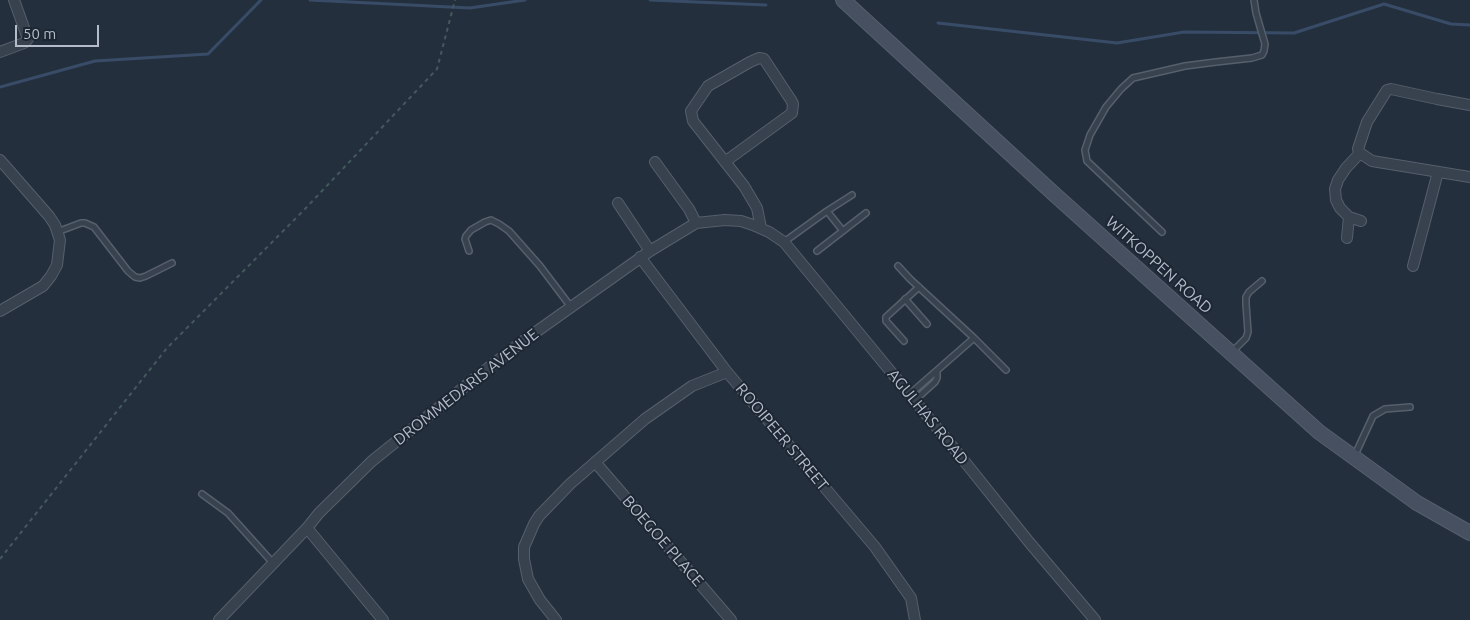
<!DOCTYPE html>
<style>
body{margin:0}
#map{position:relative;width:1470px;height:620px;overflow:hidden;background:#242f3e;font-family:Ubuntu,sans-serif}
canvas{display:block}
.scale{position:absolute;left:15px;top:25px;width:84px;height:22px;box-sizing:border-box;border:2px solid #b4bcc9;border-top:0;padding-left:6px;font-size:15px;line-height:18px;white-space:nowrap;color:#b4bcc9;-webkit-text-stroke:4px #1d2633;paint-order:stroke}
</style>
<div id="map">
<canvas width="1470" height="620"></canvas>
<div class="scale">50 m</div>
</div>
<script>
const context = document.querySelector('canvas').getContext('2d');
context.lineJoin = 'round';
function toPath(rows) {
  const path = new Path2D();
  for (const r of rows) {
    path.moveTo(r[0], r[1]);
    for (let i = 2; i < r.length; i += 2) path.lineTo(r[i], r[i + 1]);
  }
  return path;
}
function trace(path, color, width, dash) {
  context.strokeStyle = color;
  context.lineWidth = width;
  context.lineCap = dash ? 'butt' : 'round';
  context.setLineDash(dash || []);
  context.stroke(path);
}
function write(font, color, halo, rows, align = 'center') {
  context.font = font + ' Ubuntu,sans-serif';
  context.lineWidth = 4;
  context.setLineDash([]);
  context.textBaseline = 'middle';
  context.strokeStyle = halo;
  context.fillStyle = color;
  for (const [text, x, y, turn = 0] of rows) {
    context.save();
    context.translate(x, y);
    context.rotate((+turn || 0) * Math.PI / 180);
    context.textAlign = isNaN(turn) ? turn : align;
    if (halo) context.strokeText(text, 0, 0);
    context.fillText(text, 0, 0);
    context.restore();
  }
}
trace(toPath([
 [310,0,470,8,525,0],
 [650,0,766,5],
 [938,23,1117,43,1184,32,1294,33,1384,4,1451,24,1470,25],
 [0,87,95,61,208,54,261,0]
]), '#394c67', 3);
const service = toPath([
 [827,211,843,231],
 [57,232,81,223,85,223,94,227,128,271,135,277,140,278,146,276,172,263],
 [1162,232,1087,161,1085,150,1090,135,1106,107,1121,89,1133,78,1185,66,1216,62,1252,58,1262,55,1264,51,1265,44,1256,13,1254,0],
 [784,242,827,211,852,195],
 [469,251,465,239,466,236,471,230,485,222,491,220,499,224,509,231,540,266,571,307],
 [817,251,866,213],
 [898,266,910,279,974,338],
 [905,299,927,324],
 [904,341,886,321,886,317,919,287],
 [1231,353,1246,338,1248,332,1246,304,1246,297,1249,292,1262,281],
 [910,394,974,338,1006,370],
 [914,401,935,382,937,378,937,371],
 [1354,457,1373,416,1385,409,1410,407],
 [202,494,228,513,273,563]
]);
const minor = toPath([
 [0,52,24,43,28,39,14,0],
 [1360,153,1372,161,1470,177],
 [0,160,49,216,55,225,60,240,57,265,51,276,43,286,0,311],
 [726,161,792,113,793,104,791,100,764,59,759,58,750,62,708,86,691,111,693,121,744,186,757,208,761,228],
 [655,162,689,209,696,223],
 [618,203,650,251],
 [1361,221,1349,217,1340,208,1336,200,1335,189,1338,180,1346,168,1360,153,1358,149,1367,122,1387,90,1391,89,1437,99,1470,105],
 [1347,238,1349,217],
 [640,257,727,372,875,547,911,598,915,620],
 [1413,266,1438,172],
 [595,462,731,620],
 [307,528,383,620],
 [219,620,307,528,319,513,372,461,483,372,519,344,650,251,696,223,725,220,741,221,753,225,769,232,784,242,957,452,1029,542,1095,620],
 [556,620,540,600,528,579,524,559,524,547,534,524,539,516,570,484,645,419,692,386,727,372]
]);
const secondary = toPath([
 [843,0,1053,193,1319,432,1417,503,1470,533]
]);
trace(service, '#565f6c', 8);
trace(minor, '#565f6c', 12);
trace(secondary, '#565f6c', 16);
trace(toPath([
 [0,559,167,348,304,210,437,69,455,0]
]), '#44595c', 2, [4, 4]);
trace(service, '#38414e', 5);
trace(minor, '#38414e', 10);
trace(secondary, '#465061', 14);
write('16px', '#b4bcc9', '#1d2633', [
 ["WITKOPPEN ROAD",1159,265,42],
 ["DROMMEDARIS AVENUE",466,387,-38],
 ["AGULHAS ROAD",928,417,51],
 ["ROOIPEER STREET",782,437,50],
 ["BOEGOE PLACE",663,541,49]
]);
</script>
